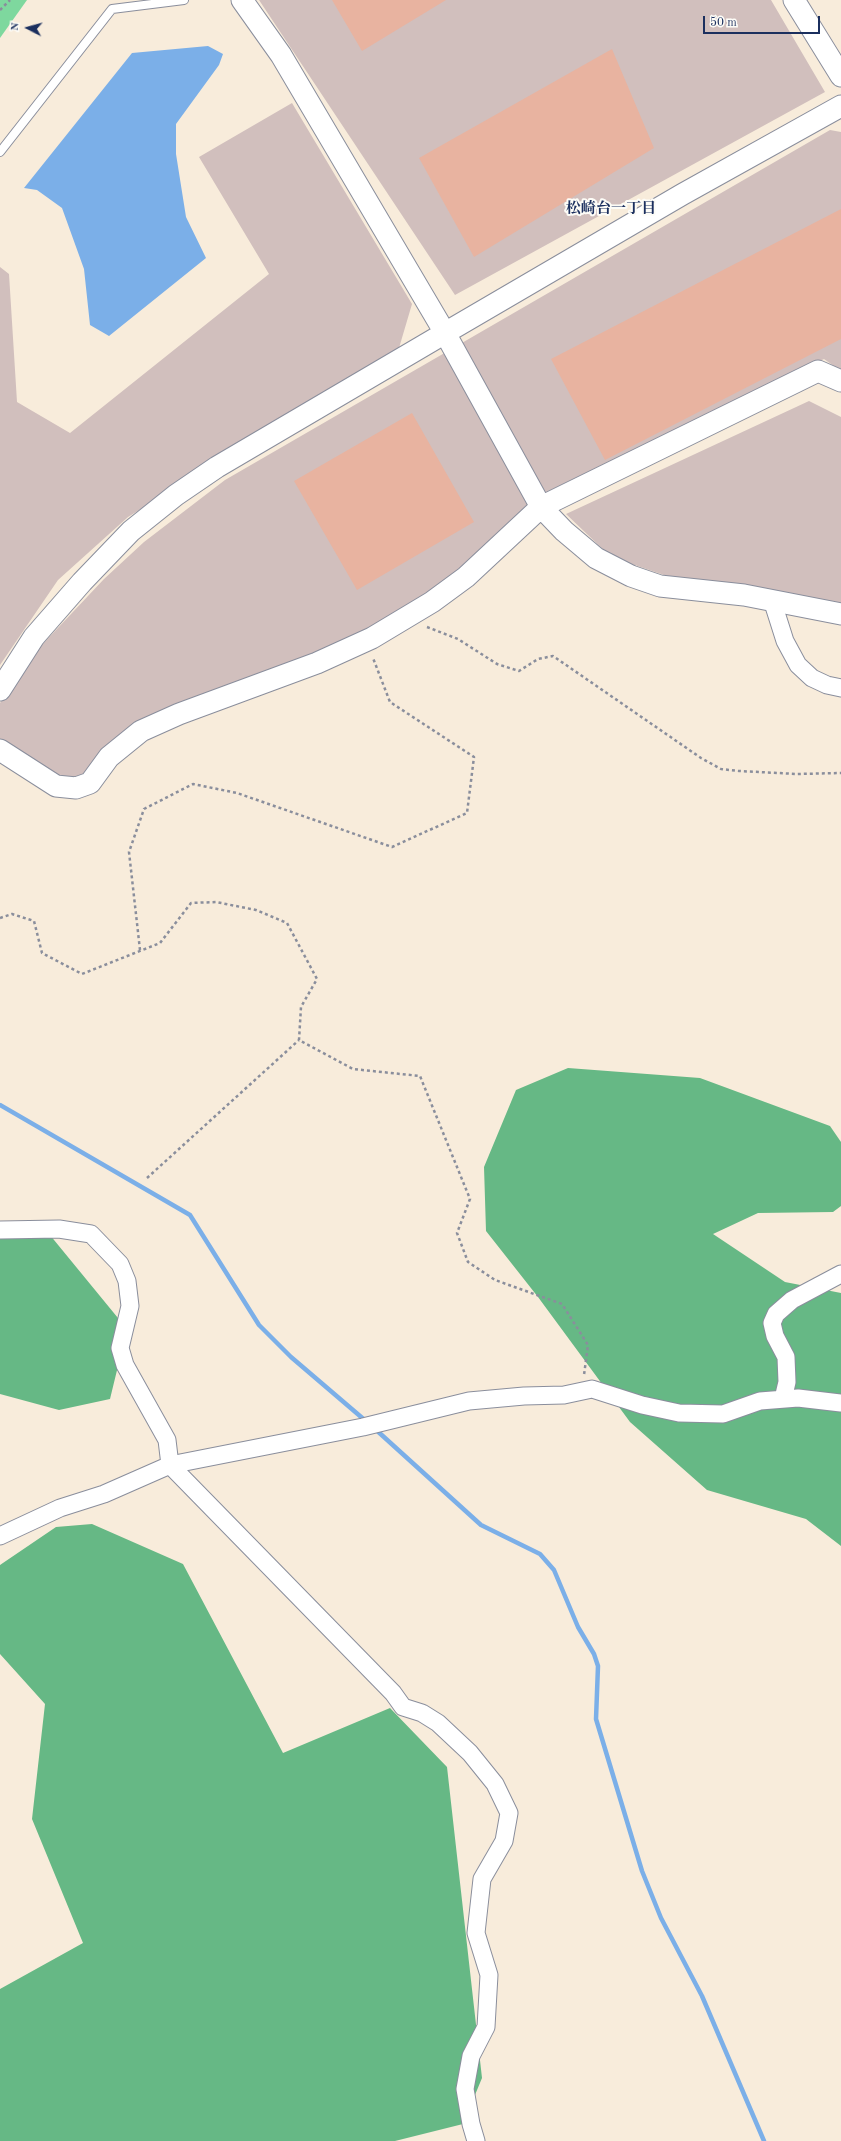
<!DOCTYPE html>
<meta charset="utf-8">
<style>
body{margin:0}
#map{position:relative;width:841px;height:2141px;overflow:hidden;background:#f8ecdb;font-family:"Old Standard TT",serif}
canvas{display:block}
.north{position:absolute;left:8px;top:8px;width:40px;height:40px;-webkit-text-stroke:3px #fdfcf7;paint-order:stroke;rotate:276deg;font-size:11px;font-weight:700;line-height:16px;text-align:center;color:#1b2f5e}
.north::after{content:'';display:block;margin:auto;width:14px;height:18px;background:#1b2f5e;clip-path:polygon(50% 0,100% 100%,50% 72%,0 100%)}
.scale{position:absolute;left:703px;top:16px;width:117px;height:18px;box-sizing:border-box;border:2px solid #1b2f5e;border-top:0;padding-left:5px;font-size:12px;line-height:14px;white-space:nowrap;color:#1b2f5e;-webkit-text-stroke:3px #fdfcf7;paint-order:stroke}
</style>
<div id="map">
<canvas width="841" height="2141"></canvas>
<div class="north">N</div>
<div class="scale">50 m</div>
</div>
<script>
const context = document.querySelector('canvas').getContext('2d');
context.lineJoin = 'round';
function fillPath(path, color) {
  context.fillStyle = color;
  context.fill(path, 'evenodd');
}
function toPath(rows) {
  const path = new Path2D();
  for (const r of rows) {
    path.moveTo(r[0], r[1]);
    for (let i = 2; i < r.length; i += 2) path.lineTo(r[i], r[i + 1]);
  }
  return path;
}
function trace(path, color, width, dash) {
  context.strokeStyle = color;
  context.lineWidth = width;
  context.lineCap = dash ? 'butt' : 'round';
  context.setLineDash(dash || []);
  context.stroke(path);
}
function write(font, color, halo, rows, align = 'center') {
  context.font = font + ' "Old Standard TT","Noto Serif JP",serif';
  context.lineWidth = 4;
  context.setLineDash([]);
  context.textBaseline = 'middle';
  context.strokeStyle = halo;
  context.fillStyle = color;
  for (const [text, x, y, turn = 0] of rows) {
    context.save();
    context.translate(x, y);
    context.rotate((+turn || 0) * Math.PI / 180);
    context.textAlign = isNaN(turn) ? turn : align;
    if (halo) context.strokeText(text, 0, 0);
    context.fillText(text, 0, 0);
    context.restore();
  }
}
fillPath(toPath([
 [259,0,771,0,825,92,455,295],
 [292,103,412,304,399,348,128,517,58,580,0,665,0,267,9,274,17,402,70,433,269,274,199,157],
 [830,130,841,132,841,371,824,359,540,495,448,582,366,635,175,708,87,776,71,780,57,777,0,744,0,703,39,648,104,579,144,542,225,480],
 [809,401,841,417,841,605,670,577,611,557,566,514]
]), '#d1bfbd');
fillPath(toPath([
 [0,0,27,0,0,38]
]), '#7ed89e');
fillPath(toPath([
 [568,1068,700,1078,830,1126,841,1142,841,1206,833,1212,758,1213,713,1234,785,1282,841,1293,841,1546,806,1519,707,1490,630,1422,538,1297,486,1231,484,1167,516,1090],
 [0,1223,45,1229,127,1329,110,1399,59,1410,0,1394],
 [92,1524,183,1564,283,1753,390,1708,447,1767,482,2078,463,2124,395,2141,0,2141,0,1989,83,1943,32,1819,45,1704,0,1654,0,1565,56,1527]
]), '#66b885');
fillPath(toPath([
 [208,46,223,54,219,65,176,124,176,154,186,217,206,258,109,336,90,325,84,269,62,208,37,190,24,188,132,53]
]), '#7bafe8');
trace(toPath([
 [0,1105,190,1215,259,1325,291,1357,367,1422],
 [374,1428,481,1525,540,1554,554,1570,578,1627,594,1654,598,1666,596,1719,642,1871,661,1918,702,1996,764,2141]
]), '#7bafe8', 4.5);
fillPath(toPath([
 [332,0,446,0,362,51],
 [612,49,654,148,474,257,419,158],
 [841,209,841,339,605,460,551,359],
 [412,413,474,522,357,590,294,481]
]), '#e8b3a0');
const service = toPath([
 [0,152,112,9,184,0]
]);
const minor = toPath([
 [772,600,785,641,798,665,812,678,827,685,841,688],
 [0,1230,59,1229,91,1234,120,1264,127,1281,130,1306,120,1348,125,1365,167,1440,170,1465,393,1693,403,1707,422,1713,438,1723,470,1753,495,1784,509,1813,504,1841,482,1879,476,1933,489,1975,486,2027,471,2056,465,2089,471,2124,476,2141],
 [783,1399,787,1382,786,1357,775,1336,772,1323,776,1314,792,1300,841,1274],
 [0,1536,60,1508,104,1494,170,1465,363,1427,469,1401,524,1396,564,1395,592,1389,642,1405,679,1413,723,1414,760,1401,798,1398,841,1403]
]);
const tertiary = toPath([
 [242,0,281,55,445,333,541,507,564,531,596,558,631,576,660,586,744,595,841,614],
 [794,0,841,76],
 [0,690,34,637,82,582,131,531,176,495,217,467,445,333,683,194,841,106],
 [0,750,56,786,76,788,90,783,109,757,141,731,179,714,317,663,372,638,432,602,466,577,541,507,818,371,841,381]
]);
trace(service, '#8a8e9c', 10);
trace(minor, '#8a8e9c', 19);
trace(tertiary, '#8a8e9c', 23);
trace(toPath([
 [0,10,10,0],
 [427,627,458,639,497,664,519,671,538,659,553,656,701,758,721,769,739,771,797,774,841,773],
 [0,918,12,914,34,921,42,953,82,974,160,943,191,903,216,902,256,910,287,923,317,979,301,1007,299,1040,353,1069,420,1076,470,1199,457,1233,468,1262,495,1280,562,1304,588,1345,584,1375],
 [140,950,129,852,144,809,193,784,237,793,392,847,467,813,474,757,390,702,373,658],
 [147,1178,299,1040]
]), '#8a8e9c', 2.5, [3, 3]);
trace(service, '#fff', 8);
trace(minor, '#fff', 17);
trace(tertiary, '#fff', 21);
write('bold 15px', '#1b2f5e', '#fdfcf7', [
 ["松崎台一丁目",611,209]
]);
</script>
